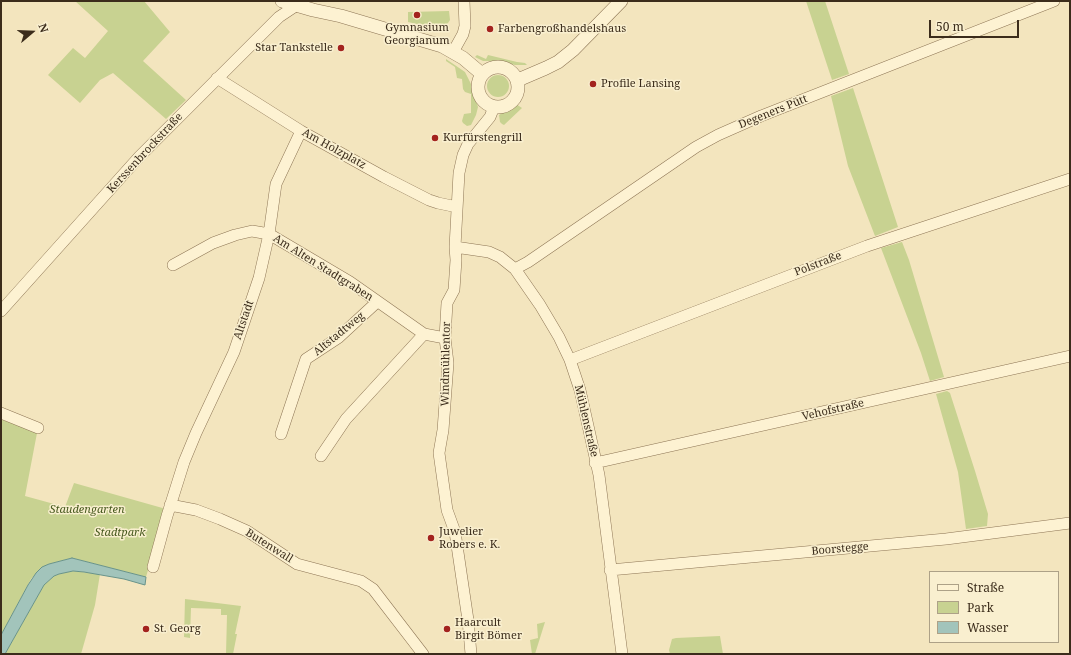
<!DOCTYPE html>
<meta charset="utf-8">
<style>
body{margin:0}
#map{position:relative;width:1071px;height:655px;overflow:hidden;background:#f3e5be;font-family:"Noto Serif",serif}
canvas{display:block}
.frame{position:absolute;inset:0;border:2px solid #3b2c1b;pointer-events:none}
.legend{position:absolute;left:929px;top:571px;width:130px;height:72px;box-sizing:border-box;background:#f9efcf;border:1px solid #ada187;margin:0;padding:5px 7px;list-style:none;font-size:12px;color:#3b2c1b}
.legend li{display:flex;align-items:center;gap:8px;height:20px}
.legend b{width:20px;border:1px solid #ada187}
.north{position:absolute;left:12px;top:12px;width:40px;height:40px;-webkit-text-stroke:3px #f9efcf;paint-order:stroke;rotate:71deg;font-size:11px;font-weight:700;line-height:16px;text-align:center;color:#3b2c1b}
.north::after{content:'';display:block;margin:auto;width:14px;height:18px;background:#3b2c1b;clip-path:polygon(50% 0,100% 100%,50% 72%,0 100%)}
.scale{position:absolute;left:929px;top:20px;width:90px;height:18px;box-sizing:border-box;border:2px solid #3b2c1b;border-top:0;padding-left:5px;font-size:12px;line-height:14px;white-space:nowrap;color:#3b2c1b;-webkit-text-stroke:3px #f9efcf;paint-order:stroke}
</style>
<div id="map">
<canvas width="1071" height="655"></canvas>
<div class="frame"></div>
<ul class="legend">
<li><b style="height:5px;background:#fdf2d2"></b>Straße</li>
<li><b style="height:11px;background:#c8d291"></b>Park</li>
<li><b style="height:11px;background:#a2c4bb"></b>Wasser</li>
</ul>
<div class="north">N</div>
<div class="scale">50 m</div>
</div>
<script>
const context = document.querySelector('canvas').getContext('2d');
context.lineJoin = 'round';
function fillPath(path, color) {
  context.fillStyle = color;
  context.fill(path, 'evenodd');
}
function toPath(rows) {
  const path = new Path2D();
  for (const r of rows) {
    if (r.length === 3) {
      path.moveTo(r[0] + r[2], r[1]);
      path.arc(r[0], r[1], r[2], 0, 2 * Math.PI);
      continue;
    }
    path.moveTo(r[0], r[1]);
    for (let i = 2; i < r.length; i += 2) path.lineTo(r[i], r[i + 1]);
  }
  return path;
}
function trace(path, color, width, dash) {
  context.strokeStyle = color;
  context.lineWidth = width;
  context.lineCap = dash ? 'butt' : 'round';
  context.setLineDash(dash || []);
  context.stroke(path);
}
function write(font, color, halo, rows, align = 'center') {
  context.font = font + ' "Noto Serif",serif';
  context.lineWidth = 3;
  context.setLineDash([]);
  context.textBaseline = 'middle';
  context.strokeStyle = halo;
  context.fillStyle = color;
  for (const [text, x, y, turn = 0] of rows) {
    context.save();
    context.translate(x, y);
    context.rotate((+turn || 0) * Math.PI / 180);
    context.textAlign = isNaN(turn) ? turn : align;
    if (halo) context.strokeText(text, 0, 0);
    context.fillText(text, 0, 0);
    context.restore();
  }
}
fillPath(toPath([
 [75,1,144,1,170,32,143,61,186,100,166,119,113,73,100,80,80,103,48,75,73,48,85,58,108,31],
 [806,1,825,1,849,74,832,80],
 [449,11,450,20,448,23,440,29,408,22,408,12],
 [477,55,486,59,488,55,517,62,525,63,527,65,515,65,499,61,483,61,475,57],
 [446,59,465,72,471,84,478,107,476,115,471,125,467,126,463,123,462,121,464,114,471,113,471,94,465,92,463,89,462,79,457,78,455,67,446,61],
 [498,86,11],
 [853,88,898,227,875,236,848,166,831,96],
 [516,104,522,108,504,125,502,124,500,122,499,115],
 [902,242,909,260,944,377,930,381,921,353,881,248],
 [947,391,950,393,975,471,988,514,987,526,966,529,958,472,936,394],
 [1,419,37,433,25,496,65,507,74,483,166,509,146,577,72,558,49,564,40,569,31,579,1,635],
 [73,571,100,574,95,605,81,654,5,654,44,585,54,576,59,574],
 [185,599,241,606,235,634,237,634,233,654,226,654,227,615,221,615,221,609,191,608,190,638,184,637],
 [545,622,535,654,532,654,530,640,538,638,537,624],
 [720,636,723,654,670,654,669,650,672,639,676,638]
]), '#c8d291');
const water = toPath([
 [72,558,146,577,145,585,124,579,84,572,73,571,59,574,54,576,44,585,5,654,1,654,1,635,28,585,36,573,42,567,49,564,72,558]
]);
fillPath(water, '#a2c4bb');
trace(water, '#68938a', 1);
const minor = toPath([
 [453,52,463,34,465,26,464,1],
 [217,78,301,131,384,177,429,200,438,203,457,207],
 [455,247,489,252,500,257,515,269,540,305,559,337,570,360,580,390,599,475,622,654],
 [173,265,213,243,235,235,252,231,269,234,350,282,424,334,445,338],
 [515,269,528,262,696,147,718,135,761,116,1054,1],
 [1,311,139,157,279,17,297,5],
 [570,360,867,246,1070,179],
 [1,413,38,428],
 [281,434,306,359,338,338,377,302],
 [321,456,346,419,424,334],
 [595,463,1070,356],
 [170,505,196,510,220,519,247,531,297,564,361,581,373,589,423,654],
 [153,567,167,516,184,462,196,433,234,352,259,278,269,234,276,184,301,131],
 [610,570,946,539,1070,523],
 [471,654,468,620,455,532,447,510,439,453,443,430,448,363,445,338,447,303,454,290,456,260,455,247,459,173,463,155,468,144,490,117,494,107]
]);
const tertiary = toPath([
 [282,1,313,10,341,16,442,46,463,58,482,74],
 [498,87,20],
 [518,80,546,68,558,62,573,50,621,1]
]);
trace(minor, '#8d7555', 12);
trace(tertiary, '#8d7555', 14);
trace(minor, '#fdf2d2', 11);
trace(tertiary, '#fdf2d2', 13);
for (const [x, y, r, color] of [
 [417,15,4,"#a3231e"],
 [490,29,4,"#a3231e"],
 [341,48,4,"#a3231e"],
 [593,84,4,"#a3231e"],
 [435,138,4,"#a3231e"],
 [431,538,4,"#a3231e"],
 [146,629,4,"#a3231e"],
 [447,629,4,"#a3231e"]
]) {
  const dot = new Path2D();
  dot.arc(x, y, r, 0, 2 * Math.PI);
  context.fillStyle = color;
  context.fill(dot);
  trace(dot, '#f9efcf', 1.5);
}
write('11px', '#3b2c1b', '#f9efcf', [
 ["Gymnasium",417,28,"center"],
 ["Georgianum",417,41,"center"],
 ["Farbengroßhandelshaus",498,29],
 ["Star Tankstelle",333,48,"right"],
 ["Profile Lansing",601,84],
 ["Kurfürstengrill",443,138],
 ["Juwelier",439,532],
 ["Robers e. K.",439,545],
 ["Haarcult",455,623],
 ["Birgit Bömer",455,636],
 ["St. Georg",154,629]
], 'left');
write('11px', '#3b2c1b', '#f9efcf', [
 ["Degeners Pütt",773,112,-22],
 ["Am Holzplatz",334,149,29],
 ["Kerssenbrockstraße",145,153,-47],
 ["Polstraße",818,264,-21],
 ["Am Alten Stadtgraben",323,268,32],
 ["Altstadt",244,320,-71],
 ["Altstadtweg",339,334,-39],
 ["Windmühlentor",446,364,-89],
 ["Vehofstraße",833,410,-13],
 ["Mühlenstraße",586,421,77],
 ["Butenwall",269,546,32],
 ["Boorstegge",840,549,-5]
]);
write('italic 11px', '#485a1f', '#f9efcf', [
 ["Staudengarten",87,510],
 ["Stadtpark",120,533]
]);
</script>
